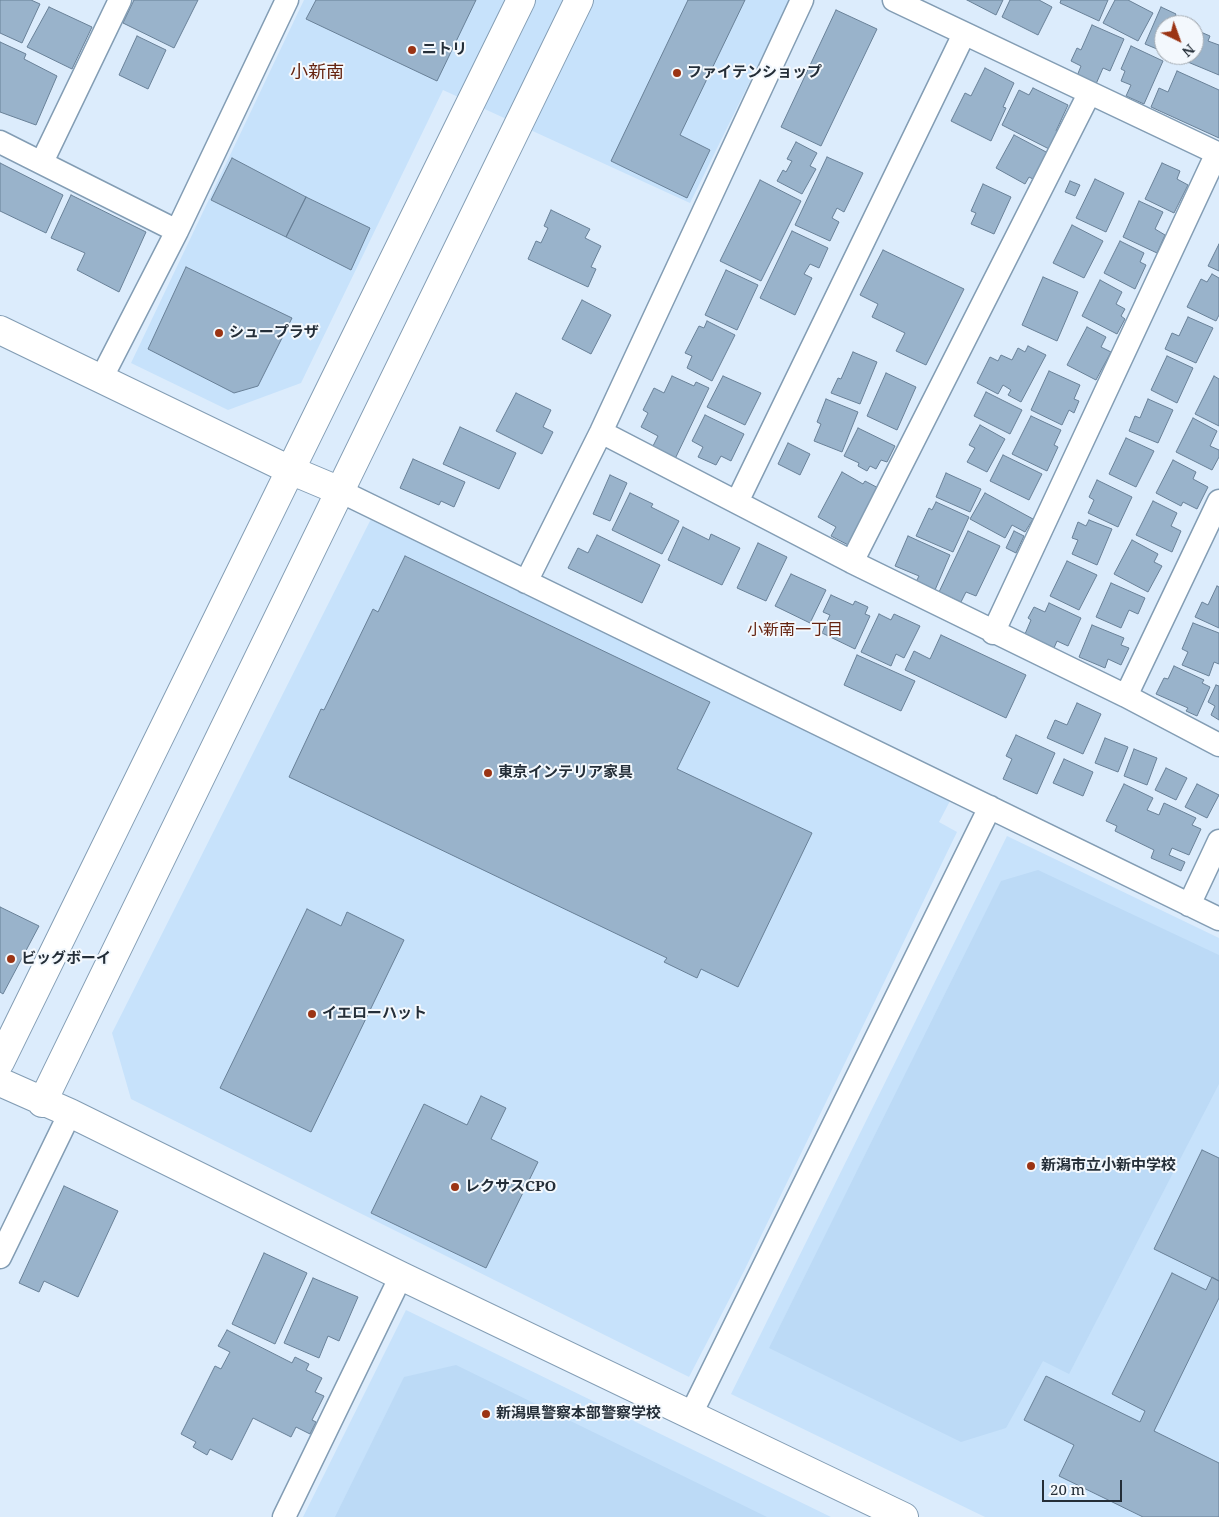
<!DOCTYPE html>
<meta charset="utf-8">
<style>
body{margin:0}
#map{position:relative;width:1219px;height:1517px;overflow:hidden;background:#dcecfc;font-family:"Noto Serif",serif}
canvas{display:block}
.north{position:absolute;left:1154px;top:15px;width:50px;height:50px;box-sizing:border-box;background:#f3f8fd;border:1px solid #a0a7ae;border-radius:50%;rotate:138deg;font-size:14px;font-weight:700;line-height:20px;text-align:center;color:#242e38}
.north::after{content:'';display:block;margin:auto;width:18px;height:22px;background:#9b3414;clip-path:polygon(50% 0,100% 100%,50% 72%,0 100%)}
.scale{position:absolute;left:1042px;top:1480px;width:80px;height:22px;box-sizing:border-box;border:2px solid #242e38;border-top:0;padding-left:6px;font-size:15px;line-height:18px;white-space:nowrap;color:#242e38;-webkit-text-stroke:4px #f3f8fd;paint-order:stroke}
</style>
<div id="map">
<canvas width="1219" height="1517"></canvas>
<div class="north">N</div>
<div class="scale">20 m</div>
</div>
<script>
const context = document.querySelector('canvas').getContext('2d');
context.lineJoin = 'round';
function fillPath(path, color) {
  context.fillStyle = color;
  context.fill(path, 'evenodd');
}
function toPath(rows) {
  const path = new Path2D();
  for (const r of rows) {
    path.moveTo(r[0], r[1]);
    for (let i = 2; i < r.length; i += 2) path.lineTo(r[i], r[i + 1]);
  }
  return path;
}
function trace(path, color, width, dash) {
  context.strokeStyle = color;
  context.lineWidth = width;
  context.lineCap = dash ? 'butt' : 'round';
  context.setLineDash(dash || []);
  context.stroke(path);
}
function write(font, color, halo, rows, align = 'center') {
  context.font = font + ' "Noto Serif","Noto Sans JP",serif';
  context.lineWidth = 4;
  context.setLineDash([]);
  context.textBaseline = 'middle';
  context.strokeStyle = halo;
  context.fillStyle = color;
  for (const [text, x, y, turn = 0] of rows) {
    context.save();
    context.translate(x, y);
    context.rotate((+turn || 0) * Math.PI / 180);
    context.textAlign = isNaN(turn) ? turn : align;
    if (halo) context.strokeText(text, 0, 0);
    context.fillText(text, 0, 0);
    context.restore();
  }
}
fillPath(toPath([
 [304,0,790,0,690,203,443,90,301,383,228,410,131,363],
 [372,517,950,801,939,822,957,832,744,1271,689,1377,131,1099,112,1033],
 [1007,836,1219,938,1219,1517,985,1517,731,1394],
 [406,1310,831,1517,303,1517]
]), '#c7e2fb');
fillPath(toPath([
 [1038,870,1219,955,1219,1084,1069,1374,1043,1361,1006,1428,961,1442,769,1348,1001,881],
 [456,1365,767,1517,335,1517,404,1377]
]), '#bcdaf6');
const building = toPath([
 [0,0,31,0,40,4,22,43,0,33,0,0],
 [134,0,198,0,174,48,123,23,134,0],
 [316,0,476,0,437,81,306,19,316,0],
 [688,0,745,0,680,135,710,150,687,198,611,161,688,0],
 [967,0,1003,0,996,15,967,0],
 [1010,0,1039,0,1052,7,1038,35,1002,17,1010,0],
 [1061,0,1108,0,1099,21,1060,3,1061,0],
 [1115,0,1128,0,1153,13,1138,41,1103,23,1115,0],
 [49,7,92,27,72,69,27,47,49,7],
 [1161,7,1176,14,1173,20,1185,25,1164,25,1164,52,1145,44,1161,7],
 [836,10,877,29,821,146,781,127,836,10],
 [1092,25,1124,39,1110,71,1103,68,1096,84,1077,76,1081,66,1071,61,1077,48,1081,50,1092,25],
 [1196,30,1210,36,1208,41,1219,45,1219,75,1183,60,1186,55,1194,55,1194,35,1196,30],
 [137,36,166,50,148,89,119,75,137,36],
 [0,42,26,54,24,59,57,76,36,125,0,112,0,42],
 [1131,46,1163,61,1144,104,1126,96,1131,85,1121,81,1125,71,1121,69,1131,46],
 [985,68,1014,83,1003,107,1006,108,991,141,951,121,965,93,971,96,985,68],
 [1177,71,1219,90,1219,138,1151,107,1159,88,1168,92,1177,71],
 [1033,88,1068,105,1056,131,1061,134,1053,151,1002,125,1019,90,1029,95,1033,88],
 [1014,135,1048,153,1033,179,1029,177,1025,184,996,168,1014,135],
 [796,142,817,153,810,166,816,169,802,194,777,181,783,170,786,172,792,161,787,159,796,142],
 [827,157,863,173,844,212,837,208,832,218,839,222,830,241,795,225,827,157],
 [232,158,306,197,286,237,211,200,232,158],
 [0,163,63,195,46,233,0,211,0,163],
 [1162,163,1180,171,1177,179,1188,185,1174,213,1145,199,1162,163],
 [1095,179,1124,193,1106,232,1076,218,1095,179],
 [760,180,801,201,761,281,720,261,760,180],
 [1070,181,1080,185,1075,196,1065,192,1070,181],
 [983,184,1011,197,994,234,971,224,976,213,971,211,983,184],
 [71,195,146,232,119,292,77,270,85,253,51,238,71,195],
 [306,197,370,228,351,270,286,237,306,197],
 [1139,201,1163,212,1155,229,1165,235,1157,253,1123,237,1139,201],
 [551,210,590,229,585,238,601,246,591,267,596,269,588,287,528,259,536,241,541,243,548,228,544,226,551,210],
 [1072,225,1103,241,1084,278,1053,263,1072,225],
 [792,231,828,248,819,268,810,264,804,274,812,278,795,315,760,298,792,231],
 [1120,241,1144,253,1140,262,1146,265,1135,289,1104,273,1120,241],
 [1219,244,1219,271,1208,266,1219,244],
 [883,250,964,289,926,365,896,351,905,333,872,317,878,304,860,295,883,250],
 [186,267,292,318,258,386,234,393,148,349,186,267],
 [726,270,758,285,737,330,705,315,726,270],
 [1212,274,1219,278,1219,315,1216,321,1187,307,1201,279,1207,282,1212,274],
 [1043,277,1078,292,1057,341,1022,325,1043,277],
 [1100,280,1122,292,1116,304,1125,309,1121,316,1125,319,1117,334,1082,316,1100,280],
 [582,300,611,315,591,354,562,339,582,300],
 [1188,317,1213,328,1196,363,1165,349,1172,333,1179,336,1188,317],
 [707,321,735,335,712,381,687,368,692,356,685,353,699,326,704,328,707,321],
 [1087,327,1106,337,1101,347,1111,352,1096,380,1067,365,1087,327],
 [1028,346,1046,355,1021,402,1008,395,1011,390,1003,385,998,394,977,383,990,357,998,361,1001,355,1012,360,1018,348,1025,352,1028,346],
 [853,352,877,362,860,404,831,393,838,378,841,379,853,352],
 [1167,356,1193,368,1177,403,1151,390,1167,356],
 [1049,371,1080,385,1074,399,1079,401,1074,413,1069,410,1062,425,1031,410,1049,371],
 [886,373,916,387,897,430,867,416,886,373],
 [672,376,694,386,696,382,709,388,674,461,651,450,658,436,641,427,648,413,643,410,654,388,664,393,672,376],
 [723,376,761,393,745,425,707,407,723,376],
 [1214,376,1219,379,1219,426,1195,414,1214,376],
 [986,392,1022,410,1010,434,974,416,986,392],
 [516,393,551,410,543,427,553,432,542,454,496,431,516,393],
 [826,399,858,412,842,452,814,441,821,424,817,422,826,399],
 [1148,399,1173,410,1158,443,1129,431,1135,416,1140,418,1148,399],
 [705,415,744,434,731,461,721,456,716,465,698,457,703,447,692,441,705,415],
 [1031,416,1061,430,1054,445,1058,447,1047,471,1012,454,1031,416],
 [1193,418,1217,431,1210,446,1219,450,1219,457,1212,470,1176,452,1193,418],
 [980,425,1005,439,987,472,967,462,975,448,969,445,980,425],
 [460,427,516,453,499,489,443,464,460,427],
 [858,428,895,446,887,462,881,460,876,469,870,466,867,471,858,466,859,463,844,456,858,428],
 [1126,438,1154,451,1136,487,1109,474,1126,438],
 [788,443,810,454,800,475,778,464,788,443],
 [1003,455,1042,474,1029,500,990,481,1003,455],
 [413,459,465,482,454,507,441,501,439,505,400,488,413,459],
 [1173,460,1196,472,1193,479,1208,487,1197,509,1183,502,1181,506,1156,493,1173,460],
 [842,472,863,484,865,481,882,490,852,547,831,536,836,527,818,517,842,472],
 [946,473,981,489,970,512,936,497,946,473],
 [610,475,627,483,610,521,593,514,610,475],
 [1097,480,1132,497,1118,527,1088,513,1094,500,1089,497,1097,480],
 [630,493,653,504,651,507,679,521,662,554,612,530,630,493],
 [985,493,1033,519,1025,532,1012,525,1005,538,970,519,985,493],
 [1153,501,1177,513,1171,526,1181,531,1172,552,1136,535,1153,501],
 [936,502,969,517,953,552,916,536,929,508,932,510,936,502],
 [1089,520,1112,529,1097,565,1072,554,1078,540,1072,538,1078,522,1086,526,1089,520],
 [683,527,709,540,711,534,740,548,722,585,668,560,683,527],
 [968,531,1000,546,976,596,966,592,961,602,939,592,968,531],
 [1014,531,1024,536,1016,553,1006,548,1014,531],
 [597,535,660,565,642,603,568,568,578,548,588,553,597,535],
 [908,536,950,555,935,590,916,582,919,576,895,566,908,536],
 [1132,540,1158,554,1154,562,1162,566,1148,592,1114,574,1132,540],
 [758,543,787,557,766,601,737,588,758,543],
 [405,556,710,702,677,769,812,833,738,987,701,969,697,978,664,962,667,958,289,777,321,709,324,710,373,609,378,612,405,556],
 [1067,561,1097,575,1079,610,1050,596,1067,561],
 [791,574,826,590,810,623,775,606,791,574],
 [1111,583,1145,598,1138,614,1129,610,1121,628,1096,617,1111,583],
 [1217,586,1219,587,1219,628,1195,617,1202,602,1208,605,1217,586],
 [831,595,853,605,855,601,868,607,865,614,870,616,855,649,822,633,830,615,823,612,831,595],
 [1049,603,1081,618,1068,646,1057,641,1054,648,1025,634,1031,620,1028,618,1034,607,1045,612,1049,603],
 [879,614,891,620,894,614,920,626,904,658,896,654,891,666,861,652,879,614],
 [1193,623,1219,633,1219,664,1214,662,1209,676,1182,665,1188,652,1182,649,1193,623],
 [1092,625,1124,638,1121,645,1129,648,1121,665,1108,659,1105,668,1079,657,1092,625],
 [941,635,1026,675,1006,718,905,670,914,651,930,659,941,635],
 [857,655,915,681,901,711,844,685,857,655],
 [1174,666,1204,680,1202,683,1210,687,1197,716,1186,711,1188,708,1156,694,1164,678,1168,679,1174,666],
 [1216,685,1219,686,1219,720,1211,715,1215,706,1208,702,1216,685],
 [1077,703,1101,714,1083,754,1047,738,1055,720,1067,725,1077,703],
 [1016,735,1055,753,1037,794,1003,779,1012,759,1006,756,1016,735],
 [1105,738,1128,747,1118,772,1095,763,1105,738],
 [1134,749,1157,758,1147,785,1124,776,1134,749],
 [1064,759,1093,772,1083,796,1053,783,1064,759],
 [1166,768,1187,778,1176,800,1155,790,1166,768],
 [1124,784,1153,798,1147,810,1159,815,1164,803,1196,818,1192,825,1201,829,1189,855,1172,848,1169,855,1185,862,1181,871,1151,858,1154,850,1115,831,1117,826,1106,821,1124,784],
 [1197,784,1219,795,1207,818,1185,807,1197,784],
 [0,907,39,926,3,994,0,992,0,907],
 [307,909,341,926,347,912,404,940,311,1132,220,1088,307,909],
 [481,1096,506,1108,491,1139,538,1162,486,1268,371,1213,424,1104,467,1125,481,1096],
 [1202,1150,1219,1158,1219,1281,1154,1249,1202,1150],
 [64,1186,118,1211,78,1297,44,1281,39,1292,19,1283,64,1186],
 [264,1253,307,1273,275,1344,232,1324,264,1253],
 [1172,1273,1206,1290,1212,1277,1219,1281,1219,1298,1154,1431,1219,1463,1219,1517,1143,1517,1059,1476,1074,1445,1024,1420,1046,1376,1140,1422,1145,1411,1112,1394,1172,1273],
 [313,1278,358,1297,339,1341,328,1336,319,1358,284,1343,313,1278],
 [227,1330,292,1363,295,1357,309,1364,306,1370,322,1378,315,1392,324,1396,312,1420,316,1422,310,1434,296,1427,291,1437,253,1418,232,1460,210,1449,207,1455,193,1447,196,1442,181,1434,215,1366,221,1369,230,1352,218,1346,227,1330]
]);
fillPath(building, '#99b3cb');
trace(building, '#698198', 1);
const minor = toPath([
 [894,0,1219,154],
 [0,142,177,231],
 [42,162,120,0],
 [101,379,177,231,287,0],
 [601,432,852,562,1126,696,1219,745],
 [340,491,1219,919],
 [737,502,964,34],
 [852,562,1089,94],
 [526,582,601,432,802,0],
 [993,633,1217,153],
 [1126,696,1219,501],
 [1189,905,1219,841],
 [0,1257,70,1113],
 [691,1414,990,807],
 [284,1517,401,1276]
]);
const tertiary = toPath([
 [0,330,290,470,340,491],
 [0,1062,521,0],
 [0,1082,70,1113,401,1276,904,1517],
 [42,1103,579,0]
]);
trace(minor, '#839db4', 25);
trace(tertiary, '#839db4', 30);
trace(minor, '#fff', 22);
trace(tertiary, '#fff', 28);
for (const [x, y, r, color] of [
 [412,50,5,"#9b3414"],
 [677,73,5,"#9b3414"],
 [219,333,5,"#9b3414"],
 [488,773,5,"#9b3414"],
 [11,959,5,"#9b3414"],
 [312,1014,5,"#9b3414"],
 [1031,1166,5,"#9b3414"],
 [455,1187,5,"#9b3414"],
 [486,1414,5,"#9b3414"]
]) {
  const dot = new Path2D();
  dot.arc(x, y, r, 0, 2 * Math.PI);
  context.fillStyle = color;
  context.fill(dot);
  trace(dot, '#f3f8fd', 2);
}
write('bold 15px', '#242e38', '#f3f8fd', [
 ["ニトリ",422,50],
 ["ファイテンショップ",687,73],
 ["シュープラザ",229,333],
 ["東京インテリア家具",498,773],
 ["ビッグボーイ",21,959],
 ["イエローハット",322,1014],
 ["新潟市立小新中学校",1041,1166],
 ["レクサスCPO",465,1187],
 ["新潟県警察本部警察学校",496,1414]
], 'left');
write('16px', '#652310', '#f3f8fd', [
 ["小新南一丁目",795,630]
]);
write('18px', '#652310', '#f3f8fd', [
 ["小新南",317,73]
]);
</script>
